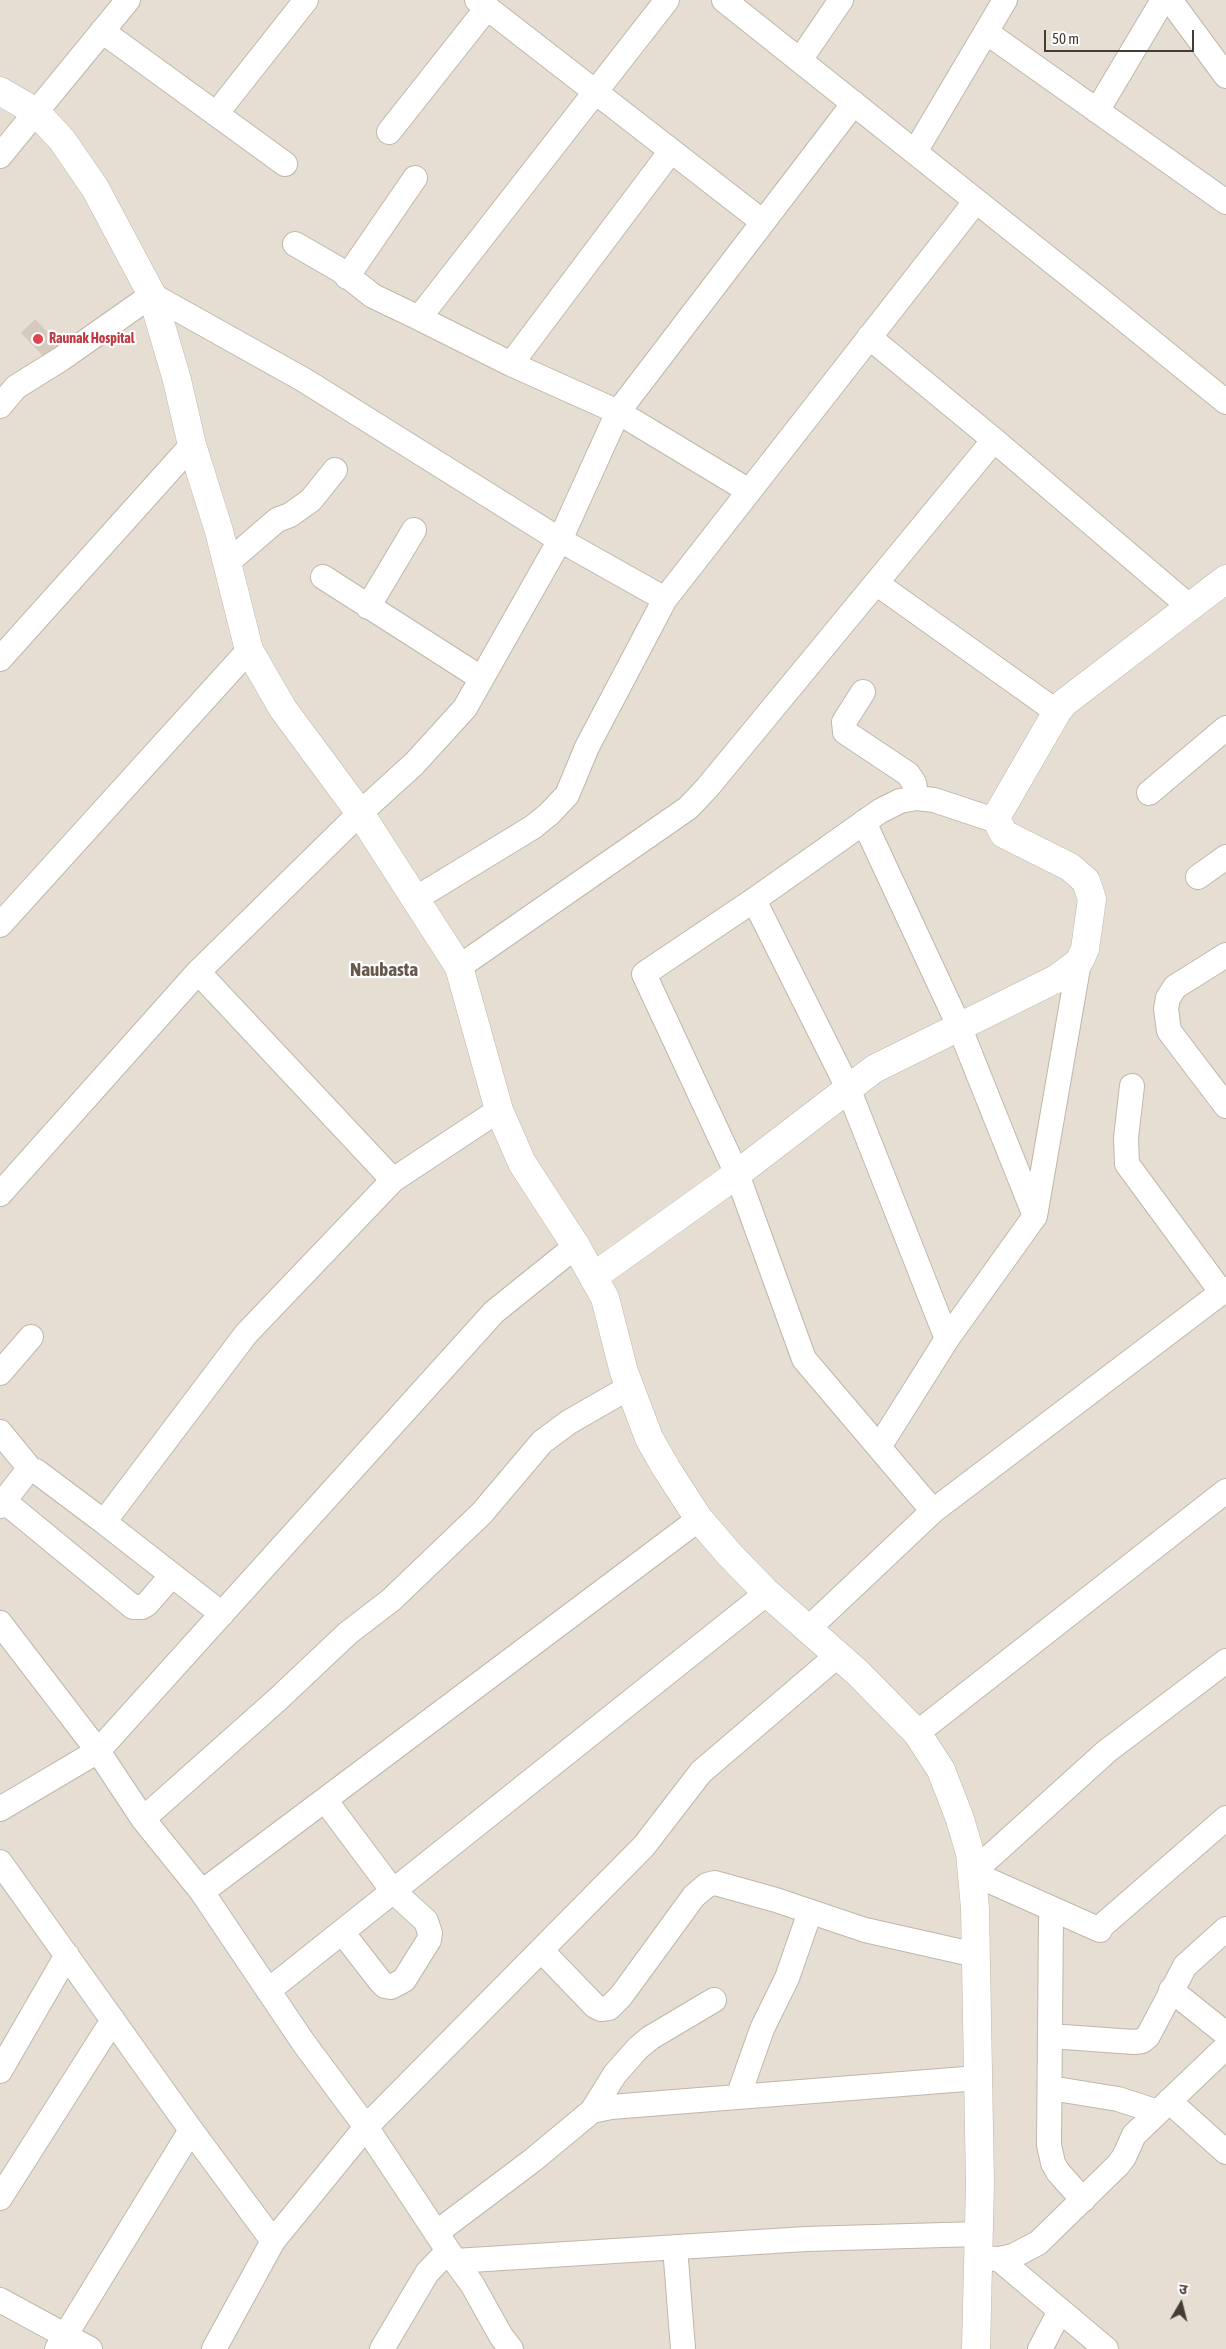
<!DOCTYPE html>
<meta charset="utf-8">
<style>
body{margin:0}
#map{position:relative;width:1226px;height:2349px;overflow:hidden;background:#f2ece3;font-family:"Asap Condensed","Noto Sans Devanagari",sans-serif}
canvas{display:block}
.north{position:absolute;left:1156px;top:2279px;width:50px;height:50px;-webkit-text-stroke:4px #fff;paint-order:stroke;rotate:8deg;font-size:14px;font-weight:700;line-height:20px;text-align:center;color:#443c34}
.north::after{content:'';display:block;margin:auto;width:18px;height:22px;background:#443c34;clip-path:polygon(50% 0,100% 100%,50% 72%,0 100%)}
.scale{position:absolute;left:1044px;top:30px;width:150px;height:22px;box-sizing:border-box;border:2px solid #443c34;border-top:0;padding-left:6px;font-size:15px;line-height:18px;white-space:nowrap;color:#443c34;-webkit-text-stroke:4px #fff;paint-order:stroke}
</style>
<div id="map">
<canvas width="1226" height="2349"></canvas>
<div class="north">उ</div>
<div class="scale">50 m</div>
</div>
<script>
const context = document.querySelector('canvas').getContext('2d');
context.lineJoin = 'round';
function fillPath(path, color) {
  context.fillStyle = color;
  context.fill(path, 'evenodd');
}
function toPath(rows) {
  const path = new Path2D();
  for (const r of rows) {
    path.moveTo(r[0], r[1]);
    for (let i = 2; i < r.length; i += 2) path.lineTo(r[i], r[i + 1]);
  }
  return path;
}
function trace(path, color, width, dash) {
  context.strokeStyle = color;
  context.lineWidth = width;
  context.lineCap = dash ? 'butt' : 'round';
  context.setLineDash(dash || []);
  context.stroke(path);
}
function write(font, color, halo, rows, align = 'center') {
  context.font = font + ' "Asap Condensed",sans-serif';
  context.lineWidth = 4.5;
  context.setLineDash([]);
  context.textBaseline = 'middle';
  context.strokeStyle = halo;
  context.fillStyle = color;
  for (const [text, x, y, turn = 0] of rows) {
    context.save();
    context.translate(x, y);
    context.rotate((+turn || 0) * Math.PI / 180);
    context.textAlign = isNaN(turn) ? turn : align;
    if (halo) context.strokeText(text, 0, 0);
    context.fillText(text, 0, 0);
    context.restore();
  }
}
fillPath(toPath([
 [0,0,1226,0,1226,2349,0,2349]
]), '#e6ded2');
fillPath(toPath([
 [35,319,60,345,46,359,21,333]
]), '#d6cabc');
const minor = toPath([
 [477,0,763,222],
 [667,0,419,318,511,364,618,412,749,491],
 [724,0,1103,302,1226,402],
 [1170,0,1226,76],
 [102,31,285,164],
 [986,32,1226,202],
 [800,60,841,0],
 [1097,111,1163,0],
 [216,114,306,0],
 [389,132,487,8],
 [915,152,1005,0],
 [0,156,128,0],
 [295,244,340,270,373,296,419,318],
 [347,277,415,178],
 [869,337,994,440,1190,607],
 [511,364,671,151],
 [0,406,16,387,61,359,152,295,304,380,560,540,665,599],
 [227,563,277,520,290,515,311,500,335,470],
 [323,577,481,678],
 [876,583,1057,712],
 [368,607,414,530],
 [0,659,192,445],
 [863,692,844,722,845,732,908,774,914,783,917,798],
 [1149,793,1226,728],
 [997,821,934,800,917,798,900,801,880,811,754,900,644,974,737,1174,804,1359,933,1511,1226,1289],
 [864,822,959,1026,1035,1216],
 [1198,877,1226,857],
 [415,899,533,827,549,814,567,795,587,747,665,599,976,201],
 [754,900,848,1088,947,1339],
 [0,925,249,650],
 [1226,955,1175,987,1168,998,1166,1009,1169,1031,1226,1106],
 [459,967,688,808,707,788,994,440],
 [198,972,393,1180],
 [1132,1086,1126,1138,1127,1164,1222,1293],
 [0,1194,198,972,360,813,414,764,465,708,560,540,618,412,854,103],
 [0,1373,31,1337],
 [0,1432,32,1471],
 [879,1447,947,1339,1035,1216,1079,962],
 [4,1501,133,1607,142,1607,147,1604,172,1575],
 [0,1506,25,1474,28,1471,36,1471,104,1522,246,1334,393,1180,499,1110],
 [104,1522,222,1614],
 [0,1623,98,1751,143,1819,202,1892,303,2042,366,2127,455,2261,806,2239,978,2234],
 [808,1629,933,1511],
 [917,1733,1226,1491],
 [325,1800,393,1891,426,1921,430,1933,429,1940,404,1980,391,1987,385,1986,380,1981,342,1932],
 [0,1809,98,1751,494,1312,576,1246],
 [143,1819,277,1700,348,1633,391,1600,482,1513,542,1442,569,1422,630,1387],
 [0,1862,191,2130,273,2241],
 [202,1892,699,1519],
 [1051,1915,1049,2145,1053,2163,1058,2172,1083,2200],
 [1103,1925,1226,1818],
 [1100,1930,972,1873,1107,1751,1226,1661],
 [541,1950,595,2006,601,2009,609,2008,621,1996,694,1896,707,1885,715,1883,776,1900,865,1930,976,1955],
 [269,1990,767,1593],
 [1171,1990,1226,2034],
 [1050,2036,1134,2042,1142,2041,1148,2036,1185,1966,1226,1929],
 [0,2071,67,1955],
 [1050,2088,1118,2099,1158,2112],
 [738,2097,762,2029,787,1978,810,1912],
 [1169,2101,1226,2152],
 [592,2111,615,2074,638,2048,650,2038,714,2000],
 [0,2198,113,2020],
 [436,2233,533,2160,592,2111,611,2107,978,2078],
 [675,2247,683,2349],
 [978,2258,999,2259,1013,2256,1038,2243,1118,2165,1124,2157,1134,2135,1226,2047],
 [999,2259,1106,2349],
 [455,2261,472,2284,501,2336,511,2349],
 [0,2300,90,2349],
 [57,2349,191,2130],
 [214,2349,273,2241,366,2127,644,1846,701,1772,838,1655],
 [382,2349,427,2273,448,2251],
 [1040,2349,1060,2311]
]);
const tertiary = toPath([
 [0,91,36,112,62,140,95,188,152,295,177,380,192,445,219,531,249,650,283,709,360,813,459,967,499,1110,522,1163,576,1246,605,1298,624,1372,649,1438,666,1468,699,1519,730,1555,767,1593,857,1672,917,1733,941,1770,960,1819,970,1853,975,1908,980,2183,976,2349],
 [593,1277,737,1174,874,1069,1056,979,1079,962,1085,949,1092,899,1086,881,1070,867,1004,834,997,821,998,814,1057,712,1064,703,1226,579]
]);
trace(minor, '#c0b6a9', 26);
trace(tertiary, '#c0b6a9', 29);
trace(minor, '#fff', 24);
trace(tertiary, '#fff', 28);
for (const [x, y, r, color] of [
 [38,339,6,"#e0444e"]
]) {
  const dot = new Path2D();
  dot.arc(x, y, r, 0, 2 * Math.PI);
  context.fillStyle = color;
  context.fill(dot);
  trace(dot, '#fff', 2);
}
write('bold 14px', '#be3a42', '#fff', [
 ["Raunak Hospital",49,339]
], 'left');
write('bold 19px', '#66594b', '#fff', [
 ["Naubasta",384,970]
]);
</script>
